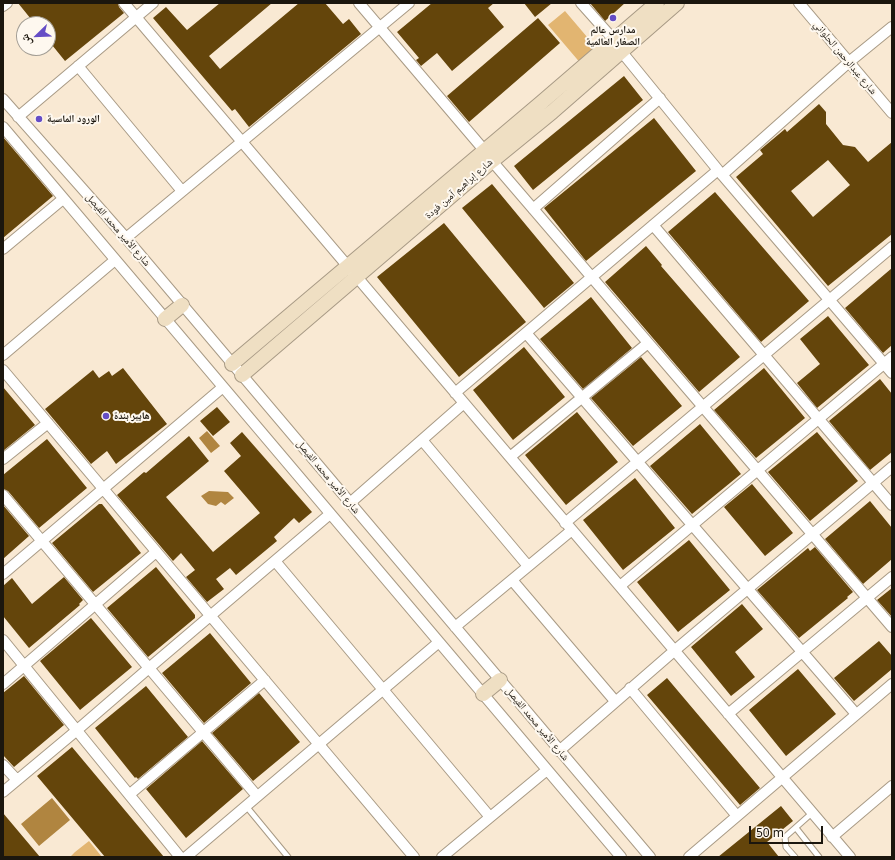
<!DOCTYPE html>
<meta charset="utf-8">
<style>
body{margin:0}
#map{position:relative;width:895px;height:860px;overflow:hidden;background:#f9e9d3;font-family:"Noto Sans","Noto Naskh Arabic",sans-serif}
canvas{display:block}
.frame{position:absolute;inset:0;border:4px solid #1b160e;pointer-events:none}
.north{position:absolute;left:16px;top:16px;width:40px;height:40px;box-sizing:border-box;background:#fef8ef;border:1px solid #a39e95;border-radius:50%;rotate:247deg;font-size:11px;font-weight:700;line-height:16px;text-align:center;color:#1b160e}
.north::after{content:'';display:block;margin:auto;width:14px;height:18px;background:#654dc6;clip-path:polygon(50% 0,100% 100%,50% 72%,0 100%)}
.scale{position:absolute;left:749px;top:826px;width:74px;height:18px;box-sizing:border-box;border:2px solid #1b160e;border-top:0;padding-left:5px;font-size:12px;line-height:14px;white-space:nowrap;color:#1b160e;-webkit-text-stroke:3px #fef8ef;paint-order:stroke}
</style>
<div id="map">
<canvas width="895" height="860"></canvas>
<div class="frame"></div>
<div class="north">ش</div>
<div class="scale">50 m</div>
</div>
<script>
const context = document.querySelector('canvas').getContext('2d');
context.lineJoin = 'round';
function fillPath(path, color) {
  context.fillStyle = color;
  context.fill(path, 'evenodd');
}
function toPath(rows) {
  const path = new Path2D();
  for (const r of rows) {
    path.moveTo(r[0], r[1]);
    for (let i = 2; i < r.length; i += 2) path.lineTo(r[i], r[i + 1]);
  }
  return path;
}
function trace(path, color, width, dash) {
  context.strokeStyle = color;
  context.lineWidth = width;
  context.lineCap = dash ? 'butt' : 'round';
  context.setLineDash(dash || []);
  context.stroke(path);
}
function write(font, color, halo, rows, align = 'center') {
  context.font = font + ' "Noto Sans","Noto Naskh Arabic",sans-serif';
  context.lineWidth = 4;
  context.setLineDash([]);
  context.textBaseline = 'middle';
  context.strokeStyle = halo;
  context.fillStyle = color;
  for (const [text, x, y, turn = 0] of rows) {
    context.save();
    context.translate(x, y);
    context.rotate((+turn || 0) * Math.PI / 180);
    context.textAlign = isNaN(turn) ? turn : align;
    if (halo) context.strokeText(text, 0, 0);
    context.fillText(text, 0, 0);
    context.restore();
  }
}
fillPath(toPath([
 [565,11,599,51,582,65,548,25],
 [89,841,102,857,70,857,75,852]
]), '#e2b571');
fillPath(toPath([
 [207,431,220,446,211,453,199,438],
 [209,491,228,492,234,498,225,505,221,502,216,506,208,504,201,496],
 [52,798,70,820,39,846,21,824]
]), '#b08540');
fillPath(toPath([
 [18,3,118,3,119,7,124,13,65,61,48,40,48,24,35,24],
 [220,3,272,3,209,56,220,69,299,3,325,3,343,24,349,19,361,34,249,127,235,109,232,111,153,18,166,7,187,30],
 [432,3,494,3,488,8,504,27,452,71,437,53,421,66,416,60,419,58,397,32],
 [524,3,552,3,535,17],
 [590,3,625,3,605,21],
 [538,18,560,43,469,122,447,96],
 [624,76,643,100,533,190,514,166],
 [819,104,826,112,826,124,843,145,855,147,868,162,892,142,892,234,828,286,736,177,763,154,760,150,785,129,787,132],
 [828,160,850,185,813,217,791,191],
 [654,118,696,171,586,261,544,208],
 [3,137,53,196,3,238],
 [492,184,574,283,544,308,462,208],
 [715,192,809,301,761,342,668,232],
 [444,223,526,322,459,377,377,277],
 [646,246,662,265,661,266,740,357,699,392,605,282],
 [892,268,892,345,883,353,845,308],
 [591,297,632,348,583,389,540,339],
 [828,316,869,365,817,408,797,383,820,364,800,339],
 [524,347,565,397,513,440,473,390],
 [641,357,682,406,633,446,591,398],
 [123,368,167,424,116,464,107,451,91,464,45,409,93,370,99,378,109,371,112,376],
 [764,368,805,418,756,458,714,410],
 [880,379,892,394,892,452,870,470,829,421],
 [3,387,35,425,3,451],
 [217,407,230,422,213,436,200,421],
 [577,412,618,462,566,505,525,455],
 [700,424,741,474,692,514,650,466],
 [242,432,312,512,299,523,294,518,274,537,277,541,236,575,230,568,216,579,224,589,207,602,186,577,195,570,181,553,173,561,117,495,144,472,146,473,189,436,209,461,166,497,213,552,260,513,224,471,241,456,230,443],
 [817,432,858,481,810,521,768,472],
 [47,439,87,488,39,528,8,491,3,489,3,475],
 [635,478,675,528,623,570,583,520],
 [752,484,793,533,765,556,724,507],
 [870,501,892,528,892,559,863,584,825,539],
 [99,504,102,504,141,553,93,592,52,543],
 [3,505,29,536,3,559],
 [689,540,730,590,678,632,637,582],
 [815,547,853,592,847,597,848,598,799,638,757,590,808,548,810,551],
 [156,567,195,615,195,618,148,657,107,608],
 [64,577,83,600,79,604,80,605,29,648,3,616,3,586,12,578,32,604],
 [892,588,892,617,877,600],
 [742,604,763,629,735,652,755,677,731,696,691,647],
 [91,618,132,667,80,710,40,661],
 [210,633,251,683,204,723,162,673],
 [879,641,892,656,892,669,854,701,834,678],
 [798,669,836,714,786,756,749,710],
 [24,676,64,725,14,767,3,755,3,693],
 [667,678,760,788,740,805,647,695],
 [146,686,188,737,138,779,136,777,135,778,95,728],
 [259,693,300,742,253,781,212,733],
 [202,741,243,789,186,838,146,789],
 [72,747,164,857,105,857,37,776],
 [781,806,793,821,767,842,779,857,718,857],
 [3,813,40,857,3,857]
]), '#64450b');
const lane = toPath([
 [246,806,288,857],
 [796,828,819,857],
 [795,857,786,847,785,837,812,813]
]);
const street = toPath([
 [124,3,850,857],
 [359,3,484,150],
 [581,3,614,40],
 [799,3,892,113],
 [3,6,7,3],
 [621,51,718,170,892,373],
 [78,66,182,191],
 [3,99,126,238,650,857],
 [18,117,153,3],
 [3,127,621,857],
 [492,161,892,627],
 [722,175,849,62,892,27],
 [533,209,660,98],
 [653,225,892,505],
 [126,238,409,3],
 [3,249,63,199],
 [526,333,856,714],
 [3,355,115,260],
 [3,370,414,857],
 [455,393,718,170],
 [422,440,528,566],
 [510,457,648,343],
 [3,459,48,423],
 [3,495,257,796],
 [350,503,464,403],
 [565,523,892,247],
 [275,561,490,817],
 [3,574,223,387],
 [512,580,615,701],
 [620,586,892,357],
 [455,627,572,530],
 [3,640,180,857],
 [3,684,156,552],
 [630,688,737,816],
 [728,714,892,577],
 [559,751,674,651,892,467],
 [3,765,17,780],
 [3,792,76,731,149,668,330,514],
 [130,794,265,680],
 [832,837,892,786],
 [186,857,439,642],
 [442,857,547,770],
 [689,857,892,684]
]);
const secondary = toPath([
 [165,319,182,305],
 [232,364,542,102,657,3],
 [242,375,492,161,552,112,677,3],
 [483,694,500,680]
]);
trace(lane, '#a89a85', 7);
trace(street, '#a89a85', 12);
trace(secondary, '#a89a85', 16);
trace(lane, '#fff', 5);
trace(street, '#fff', 10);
trace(secondary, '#efdfc3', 14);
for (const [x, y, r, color] of [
 [613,18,4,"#654dc6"],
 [39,119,4,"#654dc6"],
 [106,416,4,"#654dc6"]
]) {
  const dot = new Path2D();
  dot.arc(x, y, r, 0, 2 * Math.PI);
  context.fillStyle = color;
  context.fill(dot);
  trace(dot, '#fef8ef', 1.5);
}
write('bold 10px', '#1b160e', '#fef8ef', [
 ["مدارس عالم",613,30,"center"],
 ["الصغار العالمية",613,42,"center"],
 ["الورود الماسية",47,119],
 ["هايبر بندة",114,416]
], 'left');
write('10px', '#1b160e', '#fef8ef', [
 ["شارع عبدالرحمن الحلواني",845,58,50],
 ["شارع إبراهيم آمين فودة",459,189,-41],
 ["شارع الأمير محمد الفيصل",118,230,49],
 ["شارع الأمير محمد الفيصل",328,477,50],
 ["شارع الأمير محمد الفيصل",537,724,50]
]);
</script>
